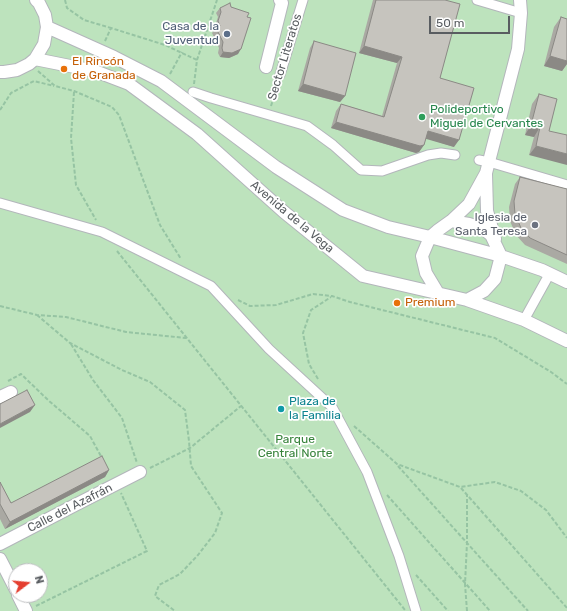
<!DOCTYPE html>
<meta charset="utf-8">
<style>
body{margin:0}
#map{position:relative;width:567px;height:611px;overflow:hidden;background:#ece9e0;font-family:Rubik,sans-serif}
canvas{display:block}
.north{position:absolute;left:8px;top:563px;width:40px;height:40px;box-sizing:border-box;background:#fff;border:1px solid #bdbec0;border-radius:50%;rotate:74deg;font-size:11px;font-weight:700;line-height:16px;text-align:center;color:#595d61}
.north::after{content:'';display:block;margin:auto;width:14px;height:18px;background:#e43e2f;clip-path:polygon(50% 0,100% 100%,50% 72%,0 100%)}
.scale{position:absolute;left:429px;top:16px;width:81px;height:18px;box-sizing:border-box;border:2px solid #595d61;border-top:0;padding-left:5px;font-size:12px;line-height:14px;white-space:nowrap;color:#595d61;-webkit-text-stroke:3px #fff;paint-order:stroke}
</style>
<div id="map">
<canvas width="567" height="611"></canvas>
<div class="north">N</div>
<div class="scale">50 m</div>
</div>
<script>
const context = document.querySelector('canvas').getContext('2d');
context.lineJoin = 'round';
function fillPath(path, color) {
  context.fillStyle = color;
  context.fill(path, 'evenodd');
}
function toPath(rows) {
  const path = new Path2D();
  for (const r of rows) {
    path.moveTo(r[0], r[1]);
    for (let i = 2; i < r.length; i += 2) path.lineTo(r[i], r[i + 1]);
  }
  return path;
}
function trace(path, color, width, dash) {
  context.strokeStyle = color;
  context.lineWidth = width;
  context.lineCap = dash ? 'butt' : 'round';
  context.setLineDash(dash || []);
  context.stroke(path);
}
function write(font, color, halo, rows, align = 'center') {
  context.font = font + ' Rubik,sans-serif';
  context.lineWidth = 3.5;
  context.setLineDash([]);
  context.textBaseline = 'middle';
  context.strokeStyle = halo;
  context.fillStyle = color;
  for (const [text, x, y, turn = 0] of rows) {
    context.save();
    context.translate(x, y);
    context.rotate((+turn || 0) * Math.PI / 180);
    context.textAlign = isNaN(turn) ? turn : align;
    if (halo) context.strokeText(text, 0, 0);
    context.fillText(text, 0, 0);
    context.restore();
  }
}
fillPath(toPath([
 [0,0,567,0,567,611,0,611],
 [16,571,40,571,40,595,16,595]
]), '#bde3bd');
const pedestrian = toPath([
 [477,0,521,13],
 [280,75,303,0],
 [193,92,211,98,307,126,333,145,361,170,382,171,428,155,441,153,455,155],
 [479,160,489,162,567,185],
 [0,203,102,232,211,286,269,349,332,407,367,472,399,556,416,611],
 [524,320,550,273]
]);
const minor = toPath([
 [47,27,114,57,161,81,276,167,343,210,388,227,430,237,501,256,542,270,567,282],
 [35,59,95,71,129,84,197,134,284,212,363,276,467,300,524,320,567,341],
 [266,67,282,3,280,0],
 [0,72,4,72,17,70,29,64,35,59,44,44,47,27,45,15,39,3,36,0],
 [486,174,487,211,495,239],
 [451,221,469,204,486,173,518,49,521,13,520,0],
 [438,293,426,273,422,256,430,237,437,231,451,221,469,224,482,228,491,235,501,256,495,279,484,291,467,300],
 [0,397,11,392],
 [0,544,77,504,140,472],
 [0,559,16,590],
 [18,595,26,611]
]);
trace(pedestrian, '#b3b6bb', 11);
trace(minor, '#b3b6bb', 14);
trace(toPath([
 [65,0,67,8,84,20,111,28],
 [105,41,111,28,165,45,197,60],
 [38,71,55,86,74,91,112,107,119,115,160,225,181,259],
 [170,74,182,52],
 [194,84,197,60,217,0],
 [74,92,71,138,76,185,96,220],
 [271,106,278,83],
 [0,110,11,93,34,81,54,86],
 [117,251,405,610],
 [238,300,250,306,276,305,313,294,332,296,350,302,495,338,551,372,567,384],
 [0,306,37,315,66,317,126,332,186,338],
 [37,315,70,343,122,370,150,382,185,410,189,441,191,466,222,513,215,533,198,555,180,574,159,585,155,596,175,611],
 [71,344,93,380,122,418,137,463],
 [318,379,309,364,303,333,311,310,331,297],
 [8,381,21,374,48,400,90,436,102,458],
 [354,426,397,464,460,487,495,482,521,491,546,510,567,538],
 [398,466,528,611],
 [150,468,190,448,241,406],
 [461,488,567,608],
 [387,495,490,611],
 [416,575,448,611],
 [36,606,147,551,121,493],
 [467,611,465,584,467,543,467,494]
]), '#96c4a3', 2, [4, 2]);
trace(pedestrian, '#fff', 9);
trace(minor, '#fff', 12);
fillPath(toPath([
 [373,0,445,0,440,78,454,147,426,138,424,145,419,152,416,153,331,128,336,111,341,104,382,116,397,63,359,53],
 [231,7,247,17,238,54,229,58,220,57,218,53,219,48,212,33,216,28,215,26,218,17,216,13,220,8],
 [561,17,567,19,567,64,562,71,544,66,554,27],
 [314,41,345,96,340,102,298,91,310,48],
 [539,94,549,131,529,155,534,137,525,135,532,104],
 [520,177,567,189,567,264,525,245,516,235,510,221,509,207,515,184],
 [109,470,105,477,5,529,0,519,0,482,11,503]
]), '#aaa9a3');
fillPath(toPath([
 [364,46,402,57,397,63,359,53],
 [241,49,238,54,229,58,220,57,223,52],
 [550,56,567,61,567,64,562,71,544,66],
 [303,84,345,96,340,102,298,91],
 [336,122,424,145,419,152,416,153,331,128],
 [531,125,540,127,534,137,525,135],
 [428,131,459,140,454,147,423,138],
 [536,146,567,154,567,165,529,155],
 [35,405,30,412,0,428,0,424],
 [109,470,105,477,5,529,10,522]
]), '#8b8985');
const building = toPath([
 [376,0,445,0,460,4,440,78,474,88,459,140,428,131,424,145,420,146,336,122,341,104,384,117,402,57,364,46,376,0],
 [230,3,231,7,249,13,247,17,251,18,241,49,232,53,223,52,222,48,223,42,216,28,220,26,218,21,221,12,220,8,230,3],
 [561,17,567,19,567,61,550,56,561,17],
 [314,41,356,53,345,96,303,84,314,41],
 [539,94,557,99,549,131,567,135,567,154,536,146,540,127,531,125,539,94],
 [520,177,567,189,567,255,530,238,521,228,515,214,514,201,520,177],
 [27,390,35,405,0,424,0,404,27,390],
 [102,456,109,470,10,522,0,504,0,482,11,503,102,456]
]);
fillPath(building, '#c6c4be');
trace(building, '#8b8985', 1);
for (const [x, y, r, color] of [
 [227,34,4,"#5c6f8a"],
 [64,69,4,"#e8710a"],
 [422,117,4,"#2e9e5b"],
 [535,225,4,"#6b7280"],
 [397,303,4,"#e8710a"],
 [281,409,4,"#0f9aa8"]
]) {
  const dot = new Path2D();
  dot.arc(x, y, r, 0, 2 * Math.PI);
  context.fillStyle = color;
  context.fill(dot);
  trace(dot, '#fff', 1.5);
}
write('12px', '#4e5e75', '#fff', [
 ["Casa de la",219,27],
 ["Juventud",219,41]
], 'right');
write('12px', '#595d61', '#fff', [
 ["Sector Literatos",285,57,-73],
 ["Avenida de la Vega",292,217,40],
 ["Calle del Azafrán",70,508,-27]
]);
write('12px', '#c56008', '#fff', [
 ["El Rincón",72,62],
 ["de Granada",72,76],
 ["Premium",405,303]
], 'left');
write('12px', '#27864d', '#fff', [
 ["Polideportivo",430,110],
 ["Miguel de Cervantes",430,124]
], 'left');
write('12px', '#5b616d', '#fff', [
 ["Iglesia de",527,218],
 ["Santa Teresa",527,232]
], 'right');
write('12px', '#0d838f', '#fff', [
 ["Plaza de",289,402],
 ["la Familia",289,416]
], 'left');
write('12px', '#37833b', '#fff', [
 ["Parque",295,440],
 ["Central Norte",295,454]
]);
</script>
